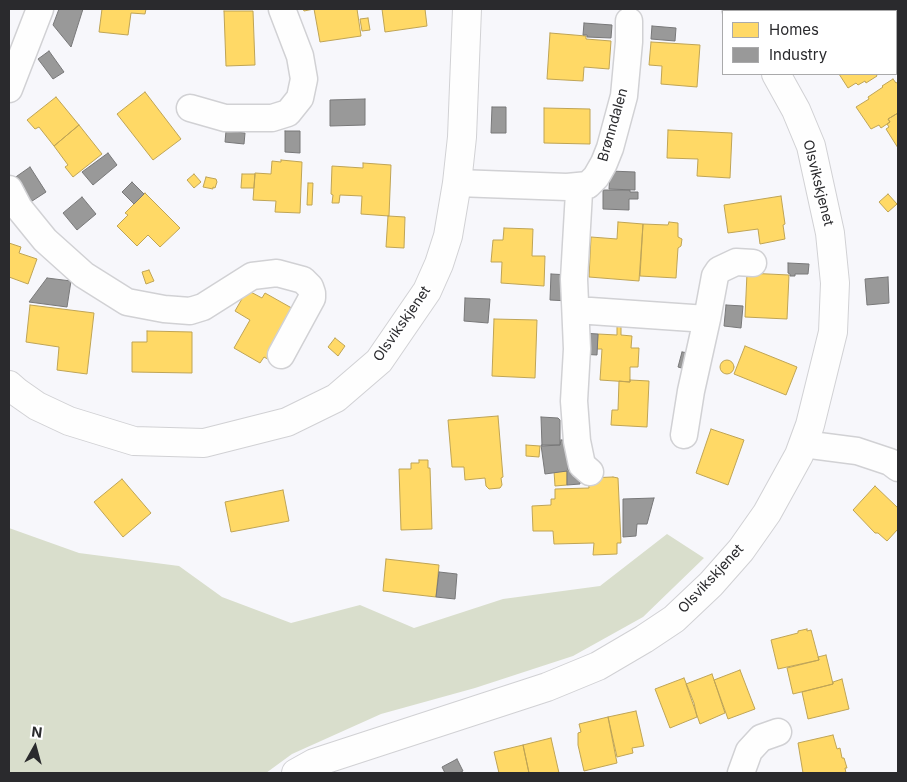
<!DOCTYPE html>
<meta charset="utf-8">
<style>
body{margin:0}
#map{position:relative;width:907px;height:782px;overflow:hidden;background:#f7f7fb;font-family:Inter,sans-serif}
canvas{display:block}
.frame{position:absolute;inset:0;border:10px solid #2a2a2d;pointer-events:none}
.legend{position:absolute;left:722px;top:10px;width:175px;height:65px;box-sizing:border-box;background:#fff;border:1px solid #aaaaab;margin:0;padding:6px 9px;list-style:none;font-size:15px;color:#2a2a2d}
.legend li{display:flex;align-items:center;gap:10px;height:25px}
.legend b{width:25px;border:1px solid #aaaaab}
.north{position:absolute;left:10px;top:722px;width:50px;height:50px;-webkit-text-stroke:4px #fff;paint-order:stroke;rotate:7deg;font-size:14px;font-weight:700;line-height:20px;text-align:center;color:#2a2a2d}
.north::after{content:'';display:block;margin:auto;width:18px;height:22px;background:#2a2a2d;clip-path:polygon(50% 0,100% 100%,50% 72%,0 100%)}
</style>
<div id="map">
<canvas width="907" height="782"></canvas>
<div class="frame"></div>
<ul class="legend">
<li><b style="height:14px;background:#ffd966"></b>Homes</li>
<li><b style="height:14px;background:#999"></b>Industry</li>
</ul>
<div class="north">N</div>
</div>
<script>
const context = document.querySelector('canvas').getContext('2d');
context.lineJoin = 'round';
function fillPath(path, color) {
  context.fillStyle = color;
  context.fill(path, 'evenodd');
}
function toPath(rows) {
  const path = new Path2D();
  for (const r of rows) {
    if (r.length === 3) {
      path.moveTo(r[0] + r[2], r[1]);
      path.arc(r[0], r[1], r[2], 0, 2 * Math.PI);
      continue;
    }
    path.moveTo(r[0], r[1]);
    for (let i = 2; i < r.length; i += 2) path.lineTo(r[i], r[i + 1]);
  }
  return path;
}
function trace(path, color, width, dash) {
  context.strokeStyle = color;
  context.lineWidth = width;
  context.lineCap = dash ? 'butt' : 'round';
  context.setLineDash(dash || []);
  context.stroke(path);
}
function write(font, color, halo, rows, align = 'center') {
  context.font = font + ' Inter,sans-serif';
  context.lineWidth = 5;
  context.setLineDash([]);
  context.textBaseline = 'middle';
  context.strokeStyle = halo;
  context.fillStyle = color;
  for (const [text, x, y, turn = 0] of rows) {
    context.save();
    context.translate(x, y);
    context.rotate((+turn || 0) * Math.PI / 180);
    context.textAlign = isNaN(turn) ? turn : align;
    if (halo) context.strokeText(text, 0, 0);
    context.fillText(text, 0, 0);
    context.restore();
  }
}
fillPath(toPath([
 [9,528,79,553,179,566,222,597,291,623,360,605,414,628,503,599,600,586,667,534,704,558,643,617,573,656,475,688,381,714,292,754,266,773,9,773]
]), '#d9decc');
const homes = toPath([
 [102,9,146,9,145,14,131,13,128,35,99,32,102,9],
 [303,9,357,9,361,36,320,42,314,9,304,11,303,9],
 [382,9,425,9,427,26,385,32,382,9],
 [224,11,253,11,255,65,226,66,224,11],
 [368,18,370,30,362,31,360,19,368,18],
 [550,33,586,36,586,39,611,41,609,69,584,67,583,81,547,79,550,33],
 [651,42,700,45,697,87,661,84,662,66,649,65,651,42],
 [839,74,876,74,877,76,866,83,865,81,858,85,856,83,848,88,839,74],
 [893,79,896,83,898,82,898,113,888,119,890,122,881,128,879,125,871,129,856,107,869,99,868,97,883,87,882,86,893,79],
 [145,92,181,139,153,160,117,114,145,92],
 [56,97,79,125,54,146,39,127,35,129,27,120,56,97],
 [544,108,590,109,590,144,544,143,544,108],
 [898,113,898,148,886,129,889,127,887,124,890,122,888,119,898,113],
 [79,125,102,154,73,177,65,167,68,165,54,146,79,125],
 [668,130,732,133,730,178,697,176,698,159,667,158,668,130],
 [281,160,302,162,300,213,275,212,276,201,253,200,255,173,271,174,272,161,281,162,281,160],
 [363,163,391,165,389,216,361,214,362,196,340,195,339,203,332,203,333,195,331,194,332,166,363,168,363,163],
 [194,174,201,182,194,188,187,180,194,174],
 [242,174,255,174,254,188,241,188,242,174],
 [206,177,216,179,217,182,215,188,213,187,213,189,203,187,206,177],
 [308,183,313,183,312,205,307,205,308,183],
 [145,193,180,228,160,247,148,235,137,246,117,226,128,215,125,213,145,193],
 [888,194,897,204,888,212,879,202,888,194],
 [781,196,785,224,783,225,785,239,760,244,758,229,728,233,724,205,781,196],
 [388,216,405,217,404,248,386,247,388,216],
 [618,222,643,224,639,281,589,277,591,237,617,239,618,222],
 [669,222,678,223,678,237,682,239,681,246,678,248,676,278,640,276,643,224,668,225,669,222],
 [504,228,533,229,532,256,545,256,544,286,501,283,502,262,491,262,493,240,503,240,504,228],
 [9,243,21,247,19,253,37,259,28,284,9,277,9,243],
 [149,270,154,281,146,284,142,272,149,270],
 [747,273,789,275,787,319,745,317,747,273],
 [247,290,262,298,265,293,297,311,280,340,274,338,286,345,275,363,264,357,260,363,234,348,250,320,235,311,247,290],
 [30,305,94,313,87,374,57,370,59,347,26,342,30,305],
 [494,319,537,320,535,378,492,376,494,319],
 [617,326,621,326,621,335,632,336,631,348,639,348,638,367,630,367,630,382,600,380,602,349,597,349,598,334,617,335,617,326],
 [147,331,192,332,192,373,132,372,132,342,147,342,147,331],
 [335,338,345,346,338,356,328,347,335,338],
 [745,346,797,367,786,395,734,374,745,346],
 [727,367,7],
 [630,380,649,381,647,427,611,425,612,410,618,410,619,381,630,382,630,380],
 [498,416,503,477,501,478,502,485,500,488,489,489,486,486,485,478,465,480,464,467,452,467,448,420,498,416],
 [711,429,744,440,728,485,696,473,711,429],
 [526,445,540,446,539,457,526,456,526,445],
 [419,460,428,460,428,468,430,468,432,529,401,530,399,469,411,469,411,463,419,463,419,460],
 [554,471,567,471,567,485,555,486,554,471],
 [613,477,618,478,621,543,617,543,617,554,593,555,594,543,554,544,553,531,533,531,532,506,551,505,551,499,555,499,555,489,589,488,588,478,613,477],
 [122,479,151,513,123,537,94,502,122,479],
 [875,486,898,508,898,529,887,541,878,533,875,533,853,510,875,486],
 [283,490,289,521,231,532,225,502,283,490],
 [386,559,439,565,436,597,383,591,386,559],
 [807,629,807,631,811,630,819,660,778,669,771,640,798,633,798,631,807,629],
 [826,655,833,684,793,694,787,668,819,660,818,657,826,655],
 [740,670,755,709,728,719,714,680,740,670],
 [712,674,725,713,700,724,686,684,712,674],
 [684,678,694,703,697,717,670,728,655,689,684,678],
 [842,679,849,709,808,719,802,692,833,684,833,682,842,679],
 [636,711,644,746,632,748,633,753,617,757,608,717,636,711],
 [608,717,617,763,584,771,578,745,578,733,581,732,579,724,608,717],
 [833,735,837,749,840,748,842,758,844,758,847,768,845,768,846,773,803,773,798,743,833,735],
 [551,738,559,773,529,773,523,745,551,738],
 [523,745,529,773,499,773,494,752,523,745]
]);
fillPath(homes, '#ffd966');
trace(homes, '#bfa455', 1);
const industry = toPath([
 [59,9,83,9,71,47,53,25,59,9],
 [815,9,840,9,841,11,816,11,815,9],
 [584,23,612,25,611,38,587,37,587,35,583,35,584,23],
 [652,26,676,28,675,41,651,39,652,26],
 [49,51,64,72,53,79,38,59,49,51],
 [365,99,365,125,330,126,330,100,365,99],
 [492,107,506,107,506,133,491,133,492,107],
 [226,131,245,133,244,144,225,142,226,131],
 [285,131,300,131,300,153,285,152,285,131],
 [108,153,117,165,93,185,82,172,108,153],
 [30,167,46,192,26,205,10,181,30,167],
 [610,171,635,172,635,190,609,189,610,171],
 [132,182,144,194,134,204,122,192,132,182],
 [603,190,630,190,630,192,638,192,638,199,629,199,629,210,603,209,603,190],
 [82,197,96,214,77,230,63,213,82,197],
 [788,263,809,264,808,274,795,274,795,276,790,276,790,274,788,273,788,263],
 [551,274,570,275,569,301,550,300,551,274],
 [888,277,889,303,867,305,865,279,888,277],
 [47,278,71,281,67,307,29,302,47,278],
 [465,298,490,299,488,323,464,321,465,298],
 [726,305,743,306,741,328,724,326,726,305],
 [581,333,598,334,597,355,580,354,581,333],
 [682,352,696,354,692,371,678,367,682,352],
 [541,417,558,418,560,420,560,445,542,446,541,417],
 [561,440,566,440,568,470,579,469,580,484,567,485,567,471,545,474,541,445,560,445,561,440],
 [654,498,647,524,637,524,636,536,623,537,623,499,654,498],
 [439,572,457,574,455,599,436,597,439,572],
 [457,759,463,771,459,773,445,773,442,767,457,759]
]);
fillPath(industry, '#999');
trace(industry, '#787879', 1);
const street = toPath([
 [9,89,40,9],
 [190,108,225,118,272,118,288,113,300,98,304,79,300,56,282,9],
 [457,183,567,187,588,185,596,177,604,163,610,148,624,96,629,42,629,21],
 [578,186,579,192,574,279,577,349,574,401,577,441,582,465,590,472],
 [9,189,19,208,45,240,84,275,127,302,164,309,190,311,203,307,252,276,277,273,303,280,310,287,312,293,312,298,281,355],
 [576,310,707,319,691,391,684,435],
 [707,319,715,276,719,270,736,262,753,263],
 [803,444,857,451,890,462,898,468],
 [741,773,749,751,761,738,778,732]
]);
const secondary = toPath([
 [736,9,738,11],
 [9,385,17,392,37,406,69,421,134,441,204,443,287,422,336,398,379,361,427,291,439,264,448,236,457,183,462,137,467,9],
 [296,773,314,763,547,687,598,666,644,639,674,619,711,584,741,550,767,513,799,455,810,425,833,332,835,283,830,233,811,146,796,110,776,74]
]);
trace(street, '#d1d1d4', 29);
trace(secondary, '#d1d1d4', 30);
trace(street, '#fefefe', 26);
trace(secondary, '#fefefe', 28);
write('14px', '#2a2a2d', '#fff', [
 ["Brønndalen",613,125,-74],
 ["Olsvikskjenet",818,183,76],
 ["Olsvikskjenet",402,324,-55],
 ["Olsvikskjenet",711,579,-47]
]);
</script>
